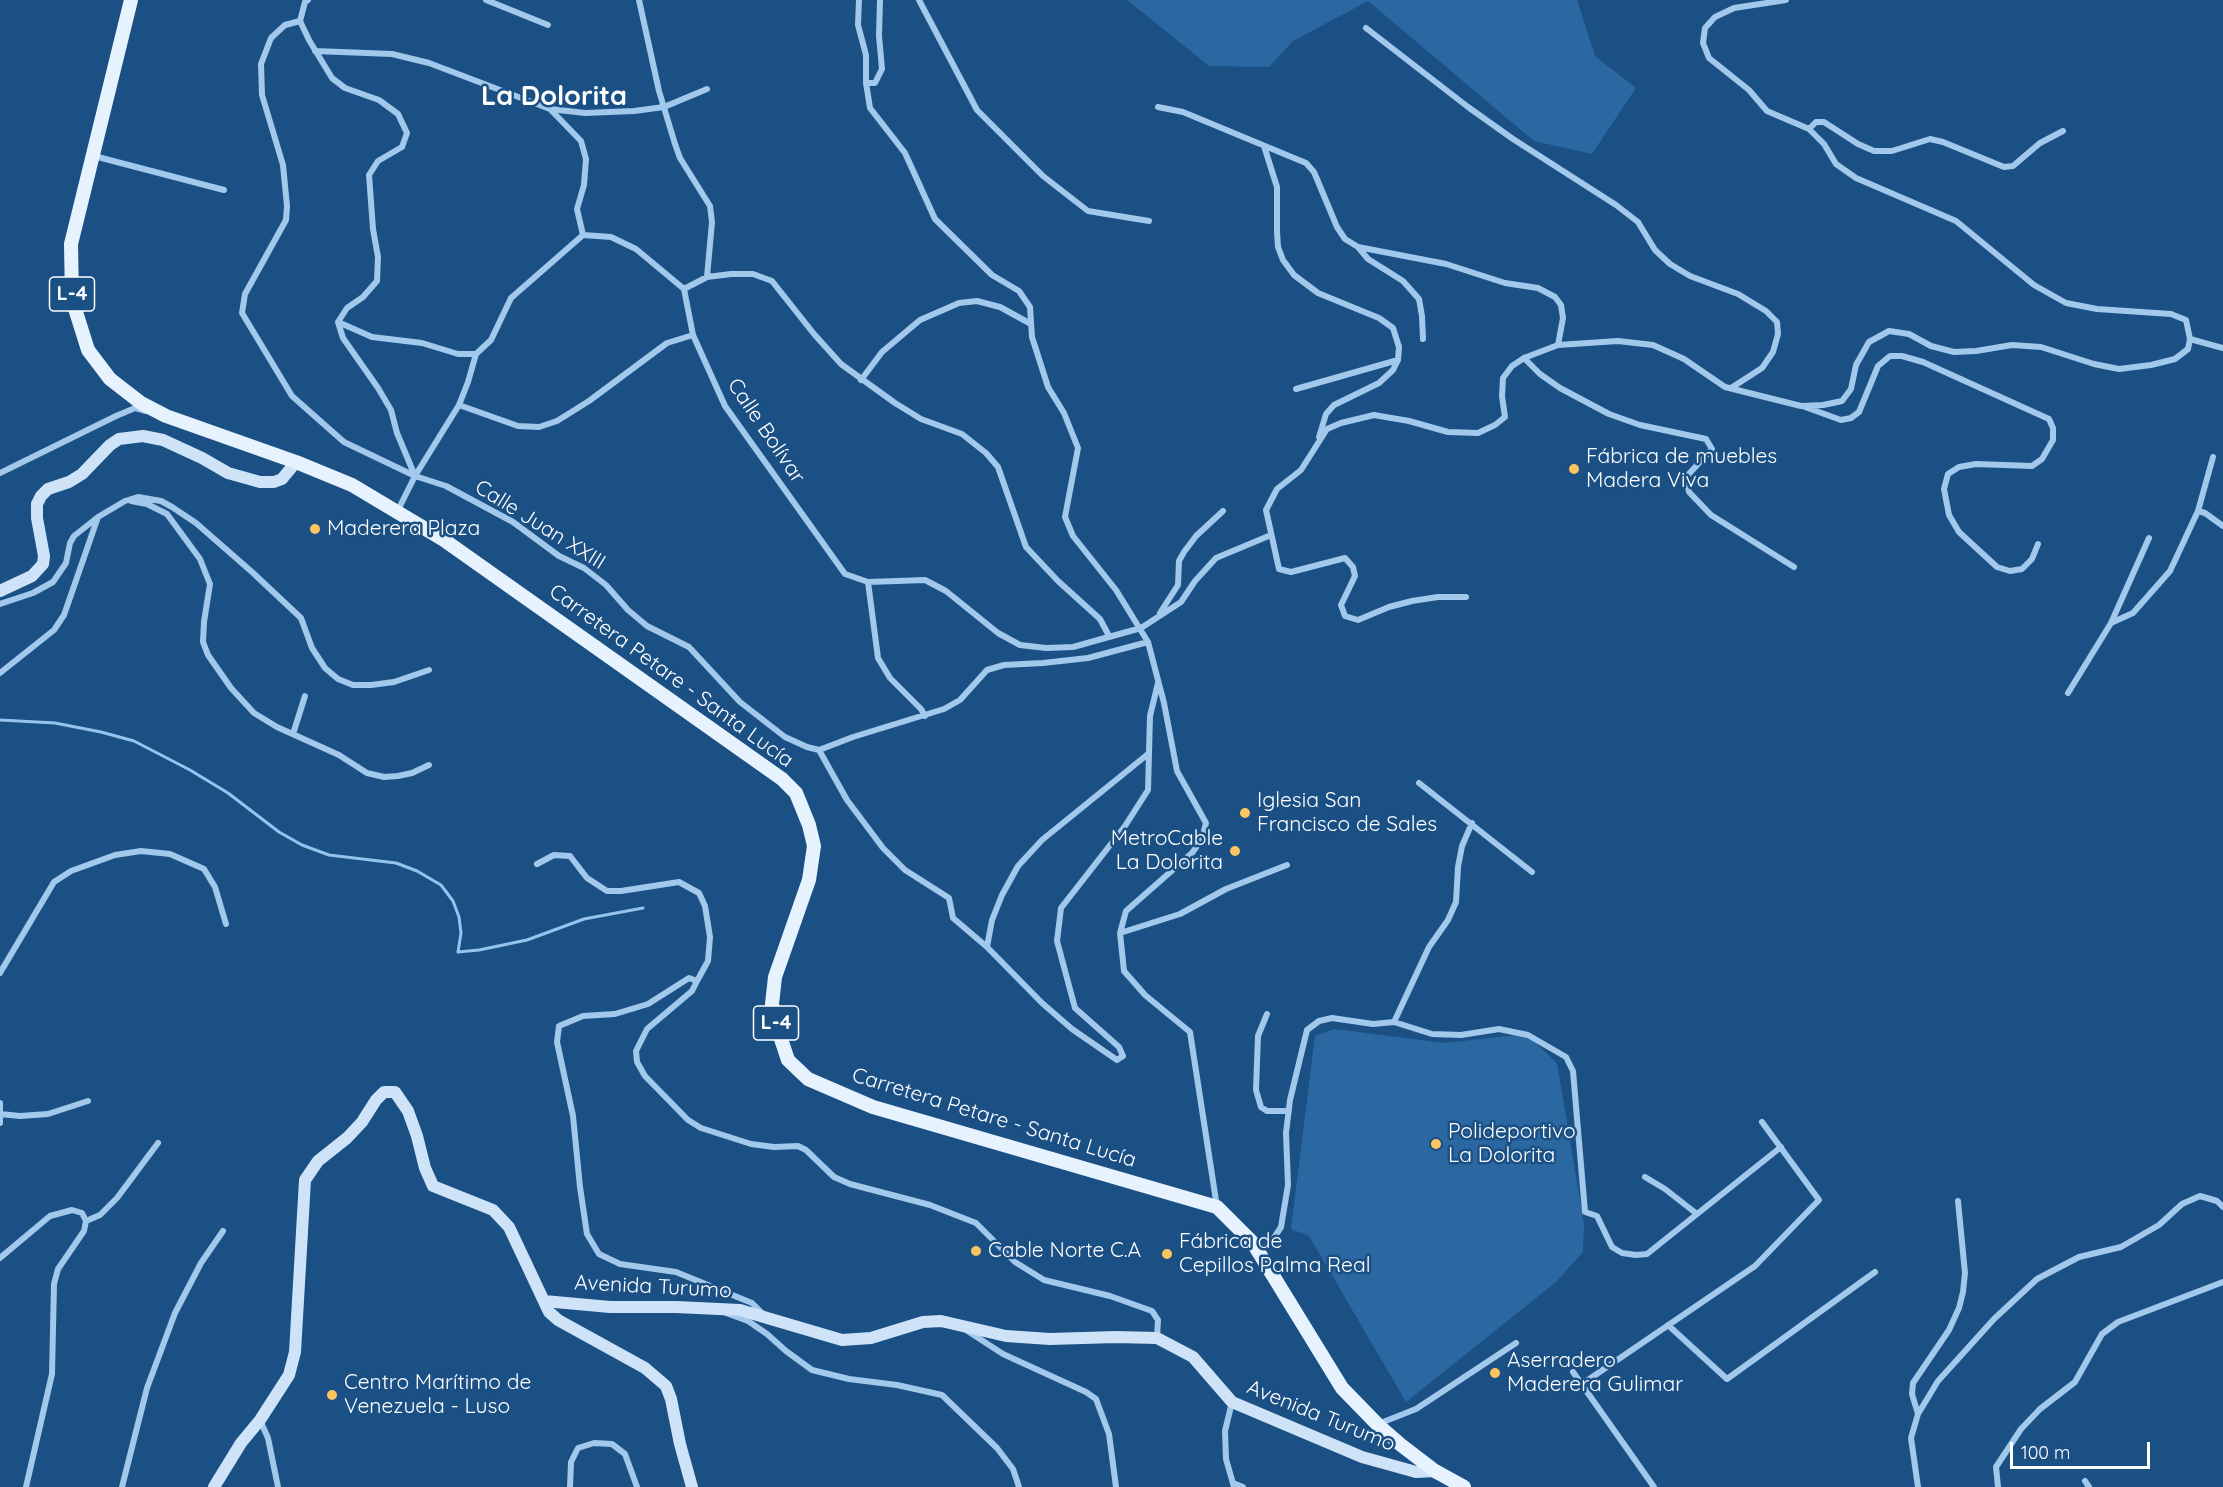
<!DOCTYPE html>
<meta charset="utf-8">
<style>
body{margin:0}
#map{position:relative;width:2223px;height:1487px;overflow:hidden;background:#1b5085;font-family:Quicksand,sans-serif}
canvas{display:block}
.scale{position:absolute;left:2010px;top:1442px;width:140px;height:27px;box-sizing:border-box;border:3px solid #fff;border-top:0;padding-left:8px;font-size:18px;line-height:21px;white-space:nowrap;color:#fff;-webkit-text-stroke:4px #1b5085;paint-order:stroke}
</style>
<div id="map">
<canvas width="2223" height="1487"></canvas>
<div class="scale">100 m</div>
</div>
<script>
const context = document.querySelector('canvas').getContext('2d');
context.lineJoin = 'round';
function fillPath(path, color) {
  context.fillStyle = color;
  context.fill(path, 'evenodd');
}
function toPath(rows) {
  const path = new Path2D();
  for (const r of rows) {
    path.moveTo(r[0], r[1]);
    for (let i = 2; i < r.length; i += 2) path.lineTo(r[i], r[i + 1]);
  }
  return path;
}
function trace(path, color, width, dash) {
  context.strokeStyle = color;
  context.lineWidth = width;
  context.lineCap = dash ? 'butt' : 'round';
  context.setLineDash(dash || []);
  context.stroke(path);
}
function write(font, color, halo, rows, align = 'center') {
  context.font = font + ' Quicksand,sans-serif';
  context.lineWidth = 5;
  context.setLineDash([]);
  context.textBaseline = 'middle';
  context.strokeStyle = halo;
  context.fillStyle = color;
  for (const [text, x, y, turn = 0] of rows) {
    context.save();
    context.translate(x, y);
    context.rotate((+turn || 0) * Math.PI / 180);
    context.textAlign = isNaN(turn) ? turn : align;
    if (halo) context.strokeText(text, 0, 0);
    context.fillText(text, 0, 0);
    context.restore();
  }
}
fillPath(toPath([
 [1127,0,1577,0,1595,56,1636,88,1592,154,1534,141,1368,1,1293,41,1269,67,1209,66],
 [1334,1029,1444,1043,1526,1034,1557,1063,1584,1224,1583,1252,1556,1282,1406,1402,1309,1236,1291,1229,1315,1036]
]), '#2b68a2');
trace(toPath([
 [0,720,55,723,101,732,134,741,190,770,228,793,279,832,302,845,329,855,396,863,417,871,441,885,453,901,459,917,461,933,458,952,479,950,527,940,584,919,643,908]
]), '#95c3ed', 3);
trace(toPath([
 [308,0,305,2,300,21,309,40,332,78,345,88,379,100,398,114,407,133,402,147,378,161,369,175,373,229,378,257,377,281,363,297,347,308,338,322,343,338,378,388,391,410,397,433,415,476,446,486,513,522,559,556,584,568,606,585,628,610,647,626,689,647,740,702,785,737,807,747,819,750,853,737,944,709,960,700,987,670,1004,665,1043,663,1088,658,1148,642],
 [486,0,548,25],
 [639,0,659,91,675,144,680,158,710,206,712,222,707,277],
 [859,0,858,25,866,55,866,83,870,108,905,153,935,219,992,275,1019,291,1030,307,1032,337,1048,387,1064,413,1078,448,1065,517,1073,536,1116,590,1148,642,1164,703,1177,771,1206,823,1202,839,1192,853,1126,911,1120,933,1124,971,1145,995,1190,1032,1217,1207],
 [919,0,977,110,1043,176,1088,211,1149,221],
 [300,21,285,25,271,38,261,64,262,95,283,165,287,206,286,220,245,294,242,313,292,396,344,442,415,476,397,512],
 [1366,28,1468,107,1513,139,1616,205,1638,222,1655,250,1670,264,1690,276,1738,294,1766,311,1777,322,1778,334,1773,352,1762,368,1731,388],
 [315,51,392,54,429,63,550,109,585,113,634,111,664,107,707,89],
 [866,83,875,83,882,69,879,36,880,0],
 [1158,107,1183,112,1306,163,1314,172,1337,227,1345,239,1358,247,1446,264,1505,283,1538,288,1555,297,1561,305,1563,318,1558,345],
 [550,109,581,141,586,159,584,185,577,209,583,235],
 [1809,129,1816,122,1824,122,1858,144,1874,151,1892,151,1930,139,1943,142,2004,167,2013,166,2040,143,2063,131],
 [1264,146,1277,187,1277,232,1278,247,1283,260,1294,275,1318,293,1379,318,1393,328,1399,347,1398,360,1393,370,1379,383,1334,405,1326,414,1319,437],
 [94,156,224,190],
 [1358,247,1368,259,1403,281,1419,299,1422,316,1423,339],
 [684,289,707,277,731,274,753,274,772,281,814,334,841,364,895,403,921,419,962,434,986,453,998,467,1026,547,1058,581,1100,619,1109,636],
 [338,322,372,337,422,343,458,354,476,354,491,340,511,298,583,235,611,237,636,249,684,289,693,335,725,406,845,574,868,582,925,580,946,591,998,633,1020,645,1046,648,1073,647,1141,628,1181,602,1195,581,1216,558,1271,535],
 [2190,339,2223,348],
 [1524,358,1540,374,1560,388,1609,414,1640,425,1706,439,1712,449,1686,477,1689,492,1711,515,1794,567],
 [861,380,882,352,920,320,959,303,977,301,1000,307,1031,324],
 [1296,389,1398,360],
 [459,405,518,426,539,427,557,421,589,401,667,343,693,335],
 [1805,407,1841,420,1851,418,1859,412,1878,366,1890,356,1902,356,1923,362,2049,419,2053,428,2053,440,2042,459,2032,466,1976,464,1959,467,1948,474,1944,489,1949,515,1959,532,1997,567,2010,571,2022,569,2032,559,2038,544],
 [0,473,116,416,135,408,145,411],
 [415,476,459,405,468,382,476,354],
 [131,501,147,504,167,514,200,559,210,584,204,622,203,642,208,655,231,688,254,713,277,727,339,755,367,773,384,777,398,776,412,773,429,765],
 [2198,511,2205,513,2223,526],
 [868,582,878,658,890,678,921,709,925,716],
 [1466,597,1438,597,1412,601,1389,607,1358,620,1345,616,1341,605,1355,576,1353,567,1345,558,1291,572,1279,569,1266,510,1277,489,1301,470,1327,429,1341,423,1374,415,1409,421,1448,432,1478,433,1495,425,1505,417,1502,396,1503,378,1512,366,1524,358,1558,345,1618,341,1653,345,1684,359,1725,387,1801,406,1823,405,1842,401,1851,389,1856,365,1869,342,1889,331,1909,334,1931,346,1954,352,1976,351,2012,345,2041,347,2094,364,2119,369,2151,365,2175,359,2188,349,2190,339,2186,320,2171,314,2097,309,2066,303,2034,285,1956,221,1856,178,1836,164,1824,144,1809,129,1767,111,1749,90,1709,58,1703,43,1705,28,1715,17,1734,8,1786,0],
 [0,604,33,593,53,582,66,563,70,543,74,536,98,517],
 [1160,613,1178,585,1179,561,1184,552,1196,536,1223,511],
 [2111,623,2133,613,2170,571,2198,511,2213,457],
 [0,673,54,630,64,615,98,517,125,501,138,497,161,501,172,507,196,523,252,572,301,618,312,648,325,668,338,679,353,685,371,685,394,682,429,670],
 [2068,693,2111,623,2149,538],
 [293,734,305,696],
 [819,750,847,800,883,848,905,870,949,898,953,918,987,947,1042,1003,1072,1029,1117,1060,1123,1056,1119,1047,1075,1008,1057,941,1061,908,1125,826,1148,790,1150,716,1158,683],
 [1419,783,1532,872],
 [537,864,554,855,570,856,587,878,607,891,621,891,679,882,699,893,705,906,710,937,708,961,697,981],
 [1120,933,1180,914,1226,889,1287,865],
 [987,947,992,920,1002,895,1018,866,1042,840,1148,754],
 [0,973,54,882,71,871,115,855,141,851,170,854,204,869,215,887,226,924],
 [1267,1014,1258,1036,1256,1090,1261,1107,1267,1111,1289,1111],
 [1394,1022,1429,947,1448,920,1456,902,1458,867,1462,846,1472,823],
 [0,1103,0,1123],
 [0,1114,20,1116,48,1114,88,1101],
 [1645,1177,1665,1189,1697,1214],
 [86,1221,100,1215,117,1198,158,1143],
 [1258,1251,1270,1244,1281,1227,1288,1185,1286,1133,1290,1100,1307,1030,1319,1021,1332,1018,1373,1024,1394,1022,1432,1034,1461,1035,1499,1029,1528,1035,1566,1057,1573,1071,1585,1212,1597,1216,1612,1247,1622,1253,1636,1255,1647,1254,1781,1147],
 [0,1258,50,1216,72,1210,82,1213,86,1221,84,1231,58,1269,54,1284,52,1374,26,1487],
 [726,1313,748,1321,767,1334,786,1351,812,1370,849,1379,897,1385,942,1395,997,1448,1013,1469,1019,1487],
 [763,1314,752,1303,676,1272,620,1264,599,1254,587,1234,580,1187,573,1116,557,1042,559,1026,583,1016,615,1014,648,1004,689,978,697,981,692,991,647,1029,636,1051,637,1062,645,1076,688,1120,701,1128,751,1144,774,1147,798,1146,806,1150,834,1177,850,1184,930,1205,976,1223,1015,1262,1044,1280,1110,1296,1152,1311,1158,1320,1157,1338],
 [1668,1325,1727,1379,1875,1272],
 [966,1330,1003,1354,1086,1392,1096,1399,1109,1434,1116,1487],
 [1573,1372,1654,1487],
 [1582,1384,1755,1266,1819,1200,1762,1122],
 [1232,1402,1225,1431,1226,1459,1234,1487],
 [1918,1414,1912,1394,1913,1383,1949,1330,1959,1308,1963,1292,1965,1273,1958,1201],
 [260,1420,268,1438,278,1487],
 [1378,1424,1416,1409,1516,1343],
 [2085,1481,2089,1487],
 [1233,1483,1243,1487],
 [122,1487,147,1388,175,1313,201,1263,223,1231],
 [570,1487,571,1462,578,1448,594,1443,612,1444,625,1454,637,1487],
 [1918,1487,1911,1438,1918,1414,1938,1381,1994,1319,2037,1279,2079,1257,2121,1247,2159,1225,2182,1204,2200,1196,2217,1201,2223,1207],
 [1998,1487,1996,1467,2021,1429,2040,1409,2075,1382,2102,1334,2118,1322,2223,1282]
]), '#a2c8eb', 6);
trace(toPath([
 [0,591,32,576,43,564,44,556,37,518,37,504,41,496,48,489,69,482,82,474,110,445,119,439,143,436,163,440,202,458,228,473,260,482,274,482,282,479,296,462],
 [544,1301,610,1307,676,1307,740,1310,842,1340,871,1338,923,1322,941,1321,1006,1336,1050,1339,1116,1337,1157,1338,1193,1357,1232,1402,1362,1457,1416,1472,1435,1471],
 [214,1487,241,1443,260,1420,289,1375,295,1352,305,1180,318,1161,347,1138,362,1122,376,1100,384,1092,395,1092,408,1111,417,1136,425,1168,433,1186,493,1210,509,1227,549,1312,558,1320,645,1368,666,1386,671,1399,680,1444,692,1487]
]), '#cee3f8', 12);
trace(toPath([
 [131,0,71,244,72,299,88,350,110,379,141,403,166,416,296,462,352,485,444,540,782,779,796,793,809,825,814,846,809,880,775,977,772,1004,778,1030,788,1060,808,1079,873,1107,1217,1207,1253,1243,1342,1388,1378,1425,1401,1445,1435,1471,1464,1487]
]), '#e7f2ff', 14);
for (const [x, y, r, color] of [
 [1574,469,6,"#fcc55f"],
 [315,529,6,"#fcc55f"],
 [1245,813,6,"#fcc55f"],
 [1235,851,6,"#fcc55f"],
 [1436,1144,6,"#fcc55f"],
 [976,1251,6,"#fcc55f"],
 [1167,1254,6,"#fcc55f"],
 [1495,1373,6,"#fcc55f"],
 [332,1395,6,"#fcc55f"]
]) {
  const dot = new Path2D();
  dot.arc(x, y, r, 0, 2 * Math.PI);
  context.fillStyle = color;
  context.fill(dot);
  trace(dot, '#1b5085', 2);
}
for (const [x, y, w] of [
 [72,294,45],
 [776,1023,45]
]) {
  const box = new Path2D();
  box.roundRect(x - w / 2, y - 17, w, 34, 4.5);
  context.fillStyle = '#1b5085';
  context.fill(box);
  trace(box, '#fff', 1.5);
}
write('bold 20px', '#fff', null, [
 ["L-4",72,294],
 ["L-4",776,1023]
]);
write('21px', '#fff', '#1b5085', [
 ["Calle Bolívar",766,431,56],
 ["Calle Juan XXIII",540,525,32],
 ["Carretera Petare - Santa Lucía",671,676,36],
 ["Carretera Petare - Santa Lucía",994,1118,17],
 ["Avenida Turumo",653,1287,3],
 ["Avenida Turumo",1321,1416,22]
]);
write('21px', '#fff', '#1b5085', [
 ["Fábrica de muebles",1586,457],
 ["Madera Viva",1586,481],
 ["Maderera Plaza",327,529],
 ["Iglesia San",1257,801],
 ["Francisco de Sales",1257,825],
 ["MetroCable",1223,839,"right"],
 ["La Dolorita",1223,863,"right"],
 ["Polideportivo",1448,1132],
 ["La Dolorita",1448,1156],
 ["Fábrica de",1179,1242],
 ["Cepillos Palma Real",1179,1266],
 ["Cable Norte C.A",988,1251],
 ["Aserradero",1507,1361],
 ["Maderera Gulimar",1507,1385],
 ["Centro Marítimo de",344,1383],
 ["Venezuela - Luso",344,1407]
], 'left');
write('bold 27px', '#fff', '#1b5085', [
 ["La Dolorita",554,97]
]);
</script>
